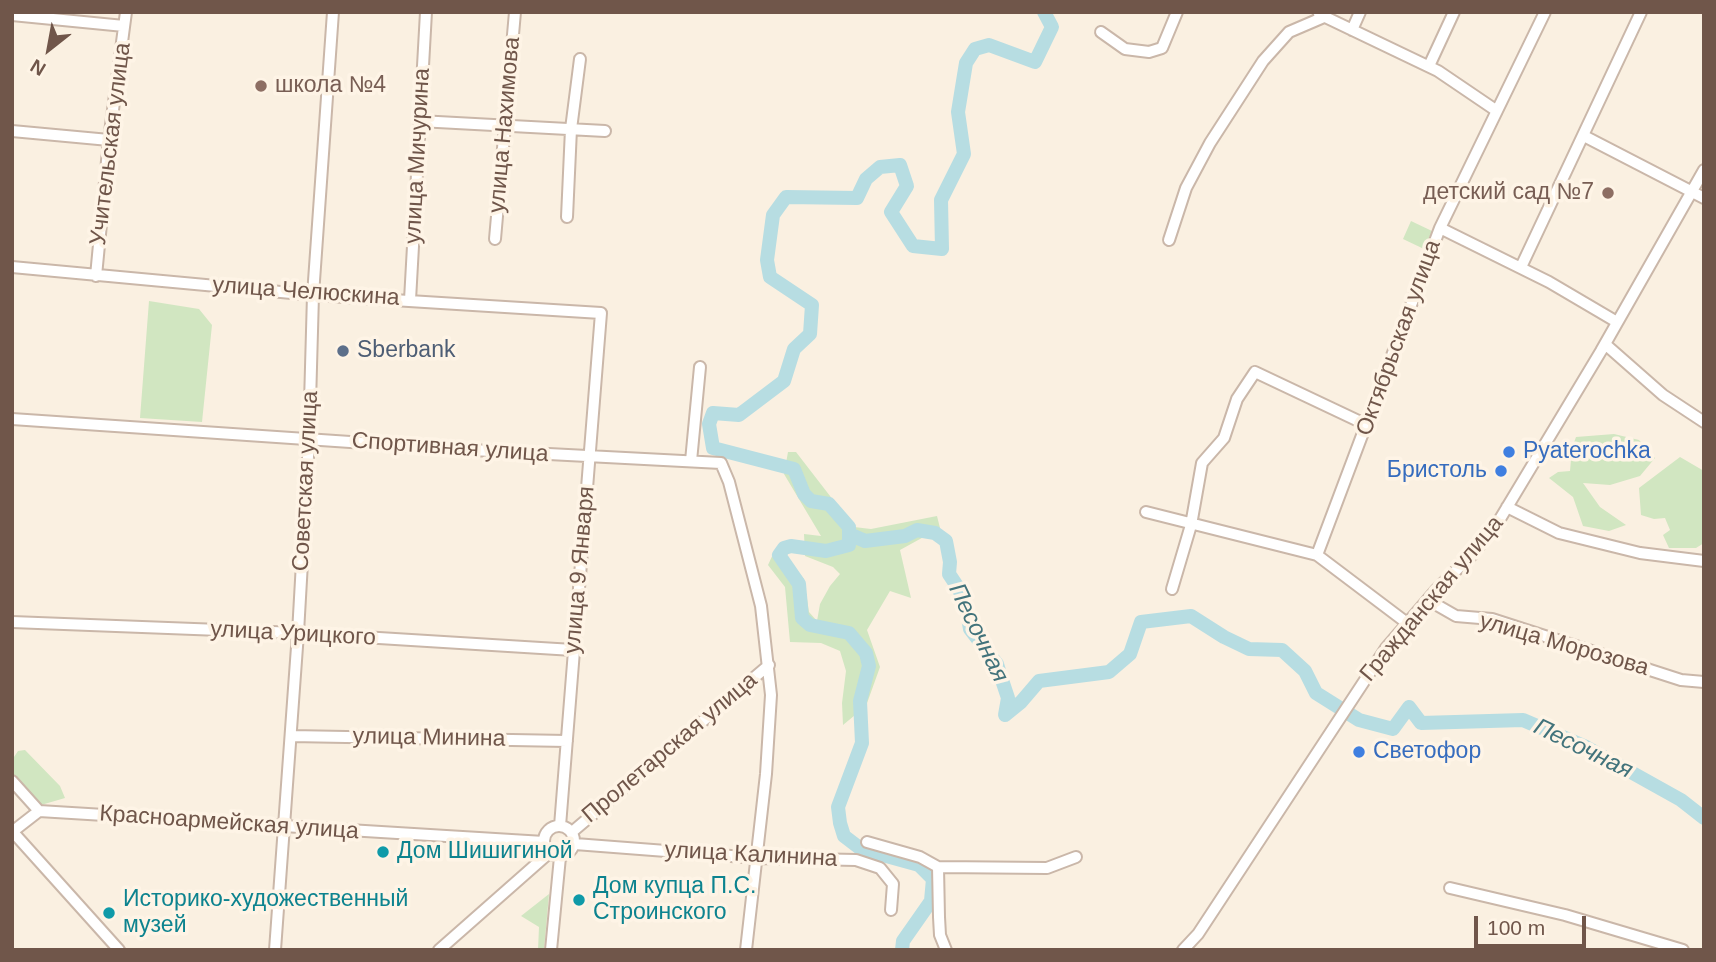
<!DOCTYPE html>
<meta charset="utf-8">
<style>
body{margin:0}
#map{position:relative;width:1716px;height:962px;overflow:hidden;background:#faf0e1;font-family:Arial,sans-serif}
canvas{display:block}
.frame{position:absolute;inset:0;border:14px solid #70564a;pointer-events:none}
.north{position:absolute;left:14px;top:14px;width:70px;height:70px;-webkit-text-stroke:5px #fef4e6;paint-order:stroke;rotate:211deg;font-size:19px;font-weight:700;line-height:28px;text-align:center;color:#70564a}
.north::after{content:'';display:block;margin:auto;width:24px;height:32px;background:#70564a;clip-path:polygon(50% 0,100% 100%,50% 72%,0 100%)}
.scale{position:absolute;left:1474px;top:916px;width:112px;height:32px;box-sizing:border-box;border:4px solid #70564a;border-top:0;padding-left:9px;font-size:21px;line-height:24px;white-space:nowrap;color:#70564a;-webkit-text-stroke:5px #fef4e6;paint-order:stroke}
</style>
<div id="map">
<canvas width="1716" height="962"></canvas>
<div class="frame"></div>
<div class="north">N</div>
<div class="scale">100 m</div>
</div>
<script>
const context = document.querySelector('canvas').getContext('2d');
context.lineJoin = 'round';
function fillPath(path, color) {
  context.fillStyle = color;
  context.fill(path, 'evenodd');
}
function toPath(rows) {
  const path = new Path2D();
  for (const r of rows) {
    if (r.length === 3) {
      path.moveTo(r[0] + r[2], r[1]);
      path.arc(r[0], r[1], r[2], 0, 2 * Math.PI);
      continue;
    }
    path.moveTo(r[0], r[1]);
    for (let i = 2; i < r.length; i += 2) path.lineTo(r[i], r[i + 1]);
  }
  return path;
}
function trace(path, color, width, dash) {
  context.strokeStyle = color;
  context.lineWidth = width;
  context.lineCap = dash ? 'butt' : 'round';
  context.setLineDash(dash || []);
  context.stroke(path);
}
function write(font, color, halo, rows, align = 'center') {
  context.font = font + ' Arial,sans-serif';
  context.lineWidth = 7;
  context.setLineDash([]);
  context.textBaseline = 'middle';
  context.strokeStyle = halo;
  context.fillStyle = color;
  for (const [text, x, y, turn = 0] of rows) {
    context.save();
    context.translate(x, y);
    context.rotate((+turn || 0) * Math.PI / 180);
    context.textAlign = isNaN(turn) ? turn : align;
    if (halo) context.strokeText(text, 0, 0);
    context.fillText(text, 0, 0);
    context.restore();
  }
}
fillPath(toPath([
 [1411,221,1432,231,1424,249,1403,239],
 [149,301,199,309,212,325,202,422,140,418],
 [1614,434,1639,440,1655,458,1640,476,1610,485,1583,483,1600,507,1626,525,1609,531,1583,526,1573,497,1549,478,1558,472,1570,471,1572,448,1576,437],
 [788,452,796,452,854,527,871,529,937,516,940,528,900,550,911,598,890,591,867,630,880,667,866,706,843,725,842,703,846,671,840,651,821,643,790,642,785,587,768,565,775,550,786,557,804,579,809,612,817,621,820,604,830,586,840,574,833,567,805,556,804,534,821,536,784,474],
 [1680,457,1704,471,1704,543,1696,548,1669,548,1663,535,1670,530,1665,518,1654,519,1641,515,1639,488],
 [25,750,60,786,65,798,41,805,12,774,12,760,18,751],
 [549,894,544,950,538,950,539,927,521,916]
]), '#d1e6c1');
trace(toPath([
 [849,534,865,541,905,536,917,530,935,533,946,541,950,562,949,574,959,589,967,612,970,629,997,664,1001,677,1008,698,1005,715,1021,702,1039,681,1109,672,1130,654,1141,622,1191,616,1224,637,1249,649,1282,650,1305,671,1316,693,1359,720,1393,729,1409,707,1421,723,1523,720,1586,747,1681,800,1704,818],
 [902,950,903,941,931,901,933,879,919,865,861,849,844,836,840,823,838,807,862,743,860,701,869,666,866,653,849,633,810,625,802,618,799,584,779,555,784,548,791,546,826,551,849,545,849,527,829,504,811,501,804,494,794,469,713,448,709,424,713,413,739,415,784,381,794,349,810,334,812,305,770,277,767,260,773,215,786,197,857,198,866,179,880,167,900,165,907,186,891,212,913,246,942,249,941,200,964,154,958,112,966,63,975,49,989,45,1035,62,1052,27,1044,12]
]), '#b7dde2', 14);
const minor = toPath([
 [1319,14,1438,71,1497,111],
 [12,15,124,26],
 [1352,30,1360,12],
 [1101,32,1125,49,1149,52,1162,48,1177,12],
 [1429,66,1454,12],
 [419,121,605,131],
 [12,131,109,140],
 [1584,136,1704,198],
 [567,217,571,129,580,59],
 [1440,228,1549,282,1617,322],
 [495,239,515,12],
 [1169,240,1186,188,1210,143,1263,61,1289,32,1324,17],
 [12,267,313,295,601,313,560,826],
 [1521,267,1641,12],
 [96,276,109,140,126,12],
 [410,300,426,12],
 [1605,344,1663,395,1704,422],
 [12,419,453,449,721,463,729,482,761,606,771,695,766,774,746,950],
 [691,461,700,367],
 [1507,507,1559,533,1640,553,1704,561],
 [1146,512,1317,555,1407,623],
 [1317,555,1440,228,1545,12],
 [1172,589,1191,525,1202,463,1224,438,1237,399,1255,372,1367,425],
 [1428,600,1456,616,1492,619,1681,680,1704,682],
 [12,622,298,633,573,650],
 [291,736,567,741],
 [12,781,39,811],
 [39,811,544,842],
 [559,841,15],
 [12,831,119,950],
 [12,832,39,811],
 [572,832,769,665],
 [867,842,920,857,938,867,1047,868,1076,857],
 [575,844,757,858,856,860,880,868,893,884,891,910],
 [938,867,939,917,940,935,946,950],
 [1450,888,1565,915,1683,950],
 [275,950,298,633,309,439,313,295,333,12],
 [439,950,549,853],
 [551,950,560,857],
 [1183,950,1198,934,1386,648,1436,590,1473,554,1497,524,1601,351,1704,170]
]);
trace(minor, '#cab7a9', 14);
trace(minor, '#fff', 10);
for (const [x, y, r, color] of [
 [261,86,7,"#8d6e63"],
 [1608,193,7,"#8d6e63"],
 [343,351,7,"#5c6f8a"],
 [1509,452,7,"#3f7fe0"],
 [1501,471,7,"#3f7fe0"],
 [1359,752,7,"#3f7fe0"],
 [383,852,7,"#0f9aa8"],
 [579,900,7,"#0f9aa8"],
 [109,913,7,"#0f9aa8"]
]) {
  const dot = new Path2D();
  dot.arc(x, y, r, 0, 2 * Math.PI);
  context.fillStyle = color;
  context.fill(dot);
  trace(dot, '#fef4e6', 2.5);
}
write('23px', '#785e54', '#fef4e6', [
 ["школа №4",275,86],
 ["детский сад №7",1594,193,"right"]
], 'left');
write('23px', '#70564a', '#fef4e6', [
 ["улица Нахимова",505,125,-85],
 ["Учительская улица",111,144,-83],
 ["улица Мичурина",418,156,-87],
 ["улица Челюскина",306,292,4],
 ["Октябрьская улица",1399,338,-70],
 ["Спортивная улица",450,448,4],
 ["Советская улица",306,481,-87],
 ["улица 9 Января",580,570,-85],
 ["Гражданская улица",1432,599,-50],
 ["улица Урицкого",293,634,3],
 ["улица Морозова",1564,645,16],
 ["улица Минина",429,738,1],
 ["Пролетарская улица",670,748,-40],
 ["Красноармейская улица",229,823,4],
 ["улица Калинина",751,855,3]
]);
write('23px', '#4e5e75', '#fef4e6', [
 ["Sberbank",357,351]
], 'left');
write('23px', '#366cbe', '#fef4e6', [
 ["Pyaterochka",1523,452],
 ["Бристоль",1487,471,"right"],
 ["Светофор",1373,752]
], 'left');
write('23px', '#0d838f', '#fef4e6', [
 ["Дом Шишигиной",397,852],
 ["Дом купца П.С.",593,887],
 ["Строинского",593,913],
 ["Историко-художественный",123,900],
 ["музей",123,926]
], 'left');
write('italic 24px', '#42737b', '#fef4e6', [
 ["Песочная",978,633,64],
 ["Песочная",1583,749,26]
]);
</script>
